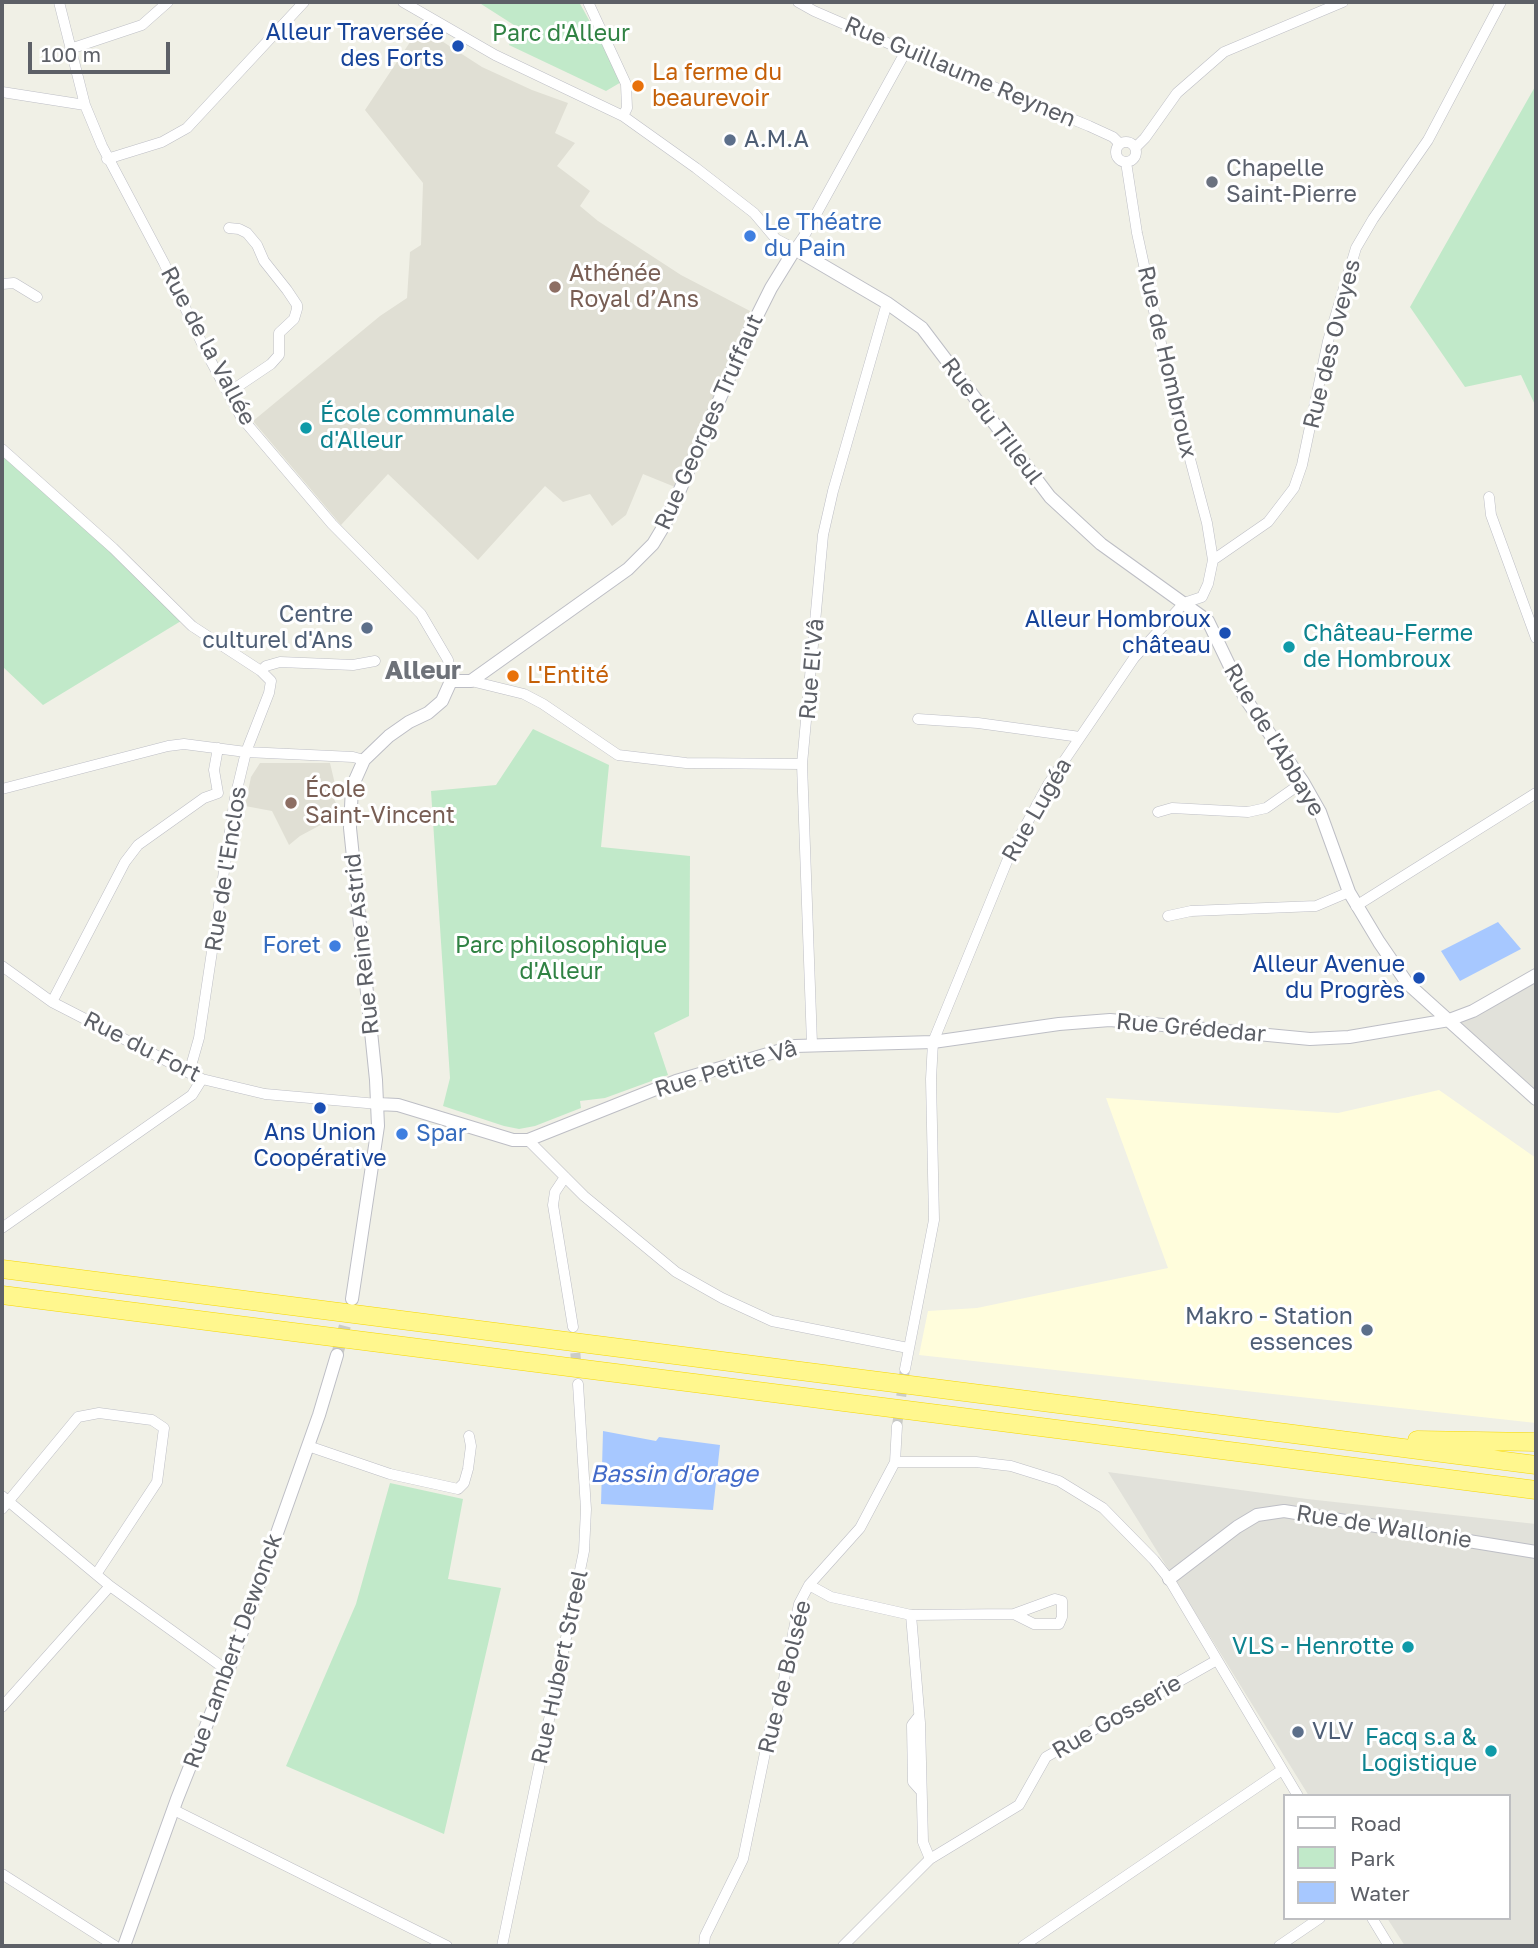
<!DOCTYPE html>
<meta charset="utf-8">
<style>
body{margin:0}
#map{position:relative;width:1538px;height:1948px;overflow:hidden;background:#f0f0e6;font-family:"Golos Text",sans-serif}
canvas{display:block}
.frame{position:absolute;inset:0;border:4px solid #5d6067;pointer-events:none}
.legend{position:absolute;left:1283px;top:1794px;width:228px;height:126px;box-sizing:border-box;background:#fff;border:2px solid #bebfc2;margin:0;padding:9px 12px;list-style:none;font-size:21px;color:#5d6067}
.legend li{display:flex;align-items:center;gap:14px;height:35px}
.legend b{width:35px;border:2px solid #bebfc2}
.scale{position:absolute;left:28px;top:42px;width:142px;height:32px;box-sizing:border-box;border:4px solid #5d6067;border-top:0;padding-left:9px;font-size:21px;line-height:24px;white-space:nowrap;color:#5d6067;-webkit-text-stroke:5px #fff;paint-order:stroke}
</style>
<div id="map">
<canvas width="1538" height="1948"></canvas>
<div class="frame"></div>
<ul class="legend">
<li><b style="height:9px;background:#fff"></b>Road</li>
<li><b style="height:19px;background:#c1e9c9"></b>Park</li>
<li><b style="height:19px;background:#a7c8ff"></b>Water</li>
</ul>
<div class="scale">100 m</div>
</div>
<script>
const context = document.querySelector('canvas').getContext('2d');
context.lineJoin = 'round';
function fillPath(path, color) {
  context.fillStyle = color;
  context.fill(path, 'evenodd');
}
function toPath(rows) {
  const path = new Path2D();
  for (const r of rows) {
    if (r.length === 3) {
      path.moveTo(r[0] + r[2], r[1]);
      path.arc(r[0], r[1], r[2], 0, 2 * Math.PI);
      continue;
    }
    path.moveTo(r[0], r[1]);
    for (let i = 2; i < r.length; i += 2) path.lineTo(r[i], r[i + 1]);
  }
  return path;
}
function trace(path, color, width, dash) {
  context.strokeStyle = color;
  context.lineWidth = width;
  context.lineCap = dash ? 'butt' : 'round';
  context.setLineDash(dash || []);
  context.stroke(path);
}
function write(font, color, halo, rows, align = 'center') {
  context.font = font + ' "Golos Text",sans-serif';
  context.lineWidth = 6;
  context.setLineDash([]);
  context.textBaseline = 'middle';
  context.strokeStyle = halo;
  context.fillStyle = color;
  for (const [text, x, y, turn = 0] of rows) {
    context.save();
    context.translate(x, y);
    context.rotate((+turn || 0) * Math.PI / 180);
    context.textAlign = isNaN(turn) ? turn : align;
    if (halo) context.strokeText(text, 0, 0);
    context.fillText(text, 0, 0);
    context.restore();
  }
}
fillPath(toPath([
 [1439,1090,1536,1158,1536,1423,919,1355,928,1311,977,1308,1168,1268,1106,1098,1338,1113]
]), '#fffddc');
fillPath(toPath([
 [1536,978,1536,1095,1456,1022],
 [1108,1472,1307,1499,1536,1524,1536,1946,1405,1946,1387,1918,1508,1918,1508,1796,1309,1796]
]), '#e1e1da');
fillPath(toPath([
 [420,27,482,67,532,90,568,103,555,133,575,143,557,166,590,191,580,206,598,221,681,275,750,311,675,487,643,474,626,515,612,526,590,494,563,502,545,486,478,560,388,474,341,525,253,421,380,316,407,298,410,252,421,245,423,183,365,110],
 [260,763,330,763,338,797,334,799,341,814,300,836,289,845,272,811,245,806,251,777]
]), '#e0dfd4');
fillPath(toPath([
 [478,2,579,2,623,81,606,91,509,45,517,27],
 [1536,85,1536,407,1521,375,1465,387,1410,307],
 [2,452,113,548,181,621,43,705,2,666],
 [533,729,609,765,601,847,690,856,689,1016,654,1033,668,1075,605,1098,580,1101,581,1108,535,1126,519,1129,504,1126,443,1106,450,1078,431,791,496,785],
 [390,1483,463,1499,448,1579,501,1588,444,1834,286,1766,356,1604]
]), '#c1e9c9');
fillPath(toPath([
 [1498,922,1521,949,1460,981,1441,951],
 [603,1431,656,1441,659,1437,720,1445,713,1510,601,1504]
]), '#a7c8ff');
trace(toPath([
 [574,1338,577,1372],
 [897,1426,905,1369]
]), '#cbccc6', 10, [10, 5]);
trace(toPath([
 [337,1355,350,1307]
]), '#cbccc6', 12, [12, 6]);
const minor = toPath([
 [59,2,85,105,102,146,164,263,206,352,241,417,332,524,421,614,448,660,451,681],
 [403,2,495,55,623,116,696,168,754,213,776,239,795,249,804,236,906,51],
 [588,2,626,84,627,108,623,116],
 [798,2,814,11,906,51,1089,126,1113,137,1120,144],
 [70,49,142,25,168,2],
 [2,92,85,105],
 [1126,152,10],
 [1135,148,1145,138,1177,93,1224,52,1343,2],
 [107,159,162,142,187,128,304,2],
 [2,284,14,283,37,297],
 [228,393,271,364,279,355,279,333,294,319,297,309,297,305,287,290,264,261,257,245,247,233,239,229,229,228],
 [2,449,113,548,192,626,261,671,271,681,269,693,246,752,235,798,199,1038,189,1073],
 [1489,497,1491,515,1536,638],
 [1213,560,1268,522,1294,488,1302,465,1328,341,1356,248,1373,219,1428,140,1501,2],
 [261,671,266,666,280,662,353,665,375,661],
 [471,681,524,694,543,704,618,755,686,763,802,764],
 [918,719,978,723,1080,737],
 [2,789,168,746,184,744,246,752,353,757,364,760],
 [218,793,214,770,218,748],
 [1158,812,1172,808,1248,812,1266,808,1303,782],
 [1356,906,1536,793],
 [1168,916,1191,911,1316,906,1349,892],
 [2,966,52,1002,202,1079,265,1094,378,1104],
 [52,1002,125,862,138,845,204,798,218,793],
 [812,1044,802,764,823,535,833,491,887,303],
 [528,1140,584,1196,676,1272,722,1298,772,1321,908,1348],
 [565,1177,555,1192,553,1205,573,1327],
 [2,1228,192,1095,202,1079],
 [905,1369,934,1220,931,1079,933,1042,1010,854,1049,783,1134,658,1184,603,1202,597,1208,584,1213,560,1207,523,1169,380,1137,233,1126,162],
 [308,1446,390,1474,458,1489,464,1483,468,1469,471,1446,469,1436],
 [895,1462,976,1462,1011,1466,1059,1481,1103,1508,1154,1560,1169,1579,1298,1796],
 [2,1496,110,1586,228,1671],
 [2,1509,78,1417,99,1413,152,1420,164,1428,157,1482,97,1573],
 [809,1585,831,1597,911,1615,1014,1614,1034,1624,1059,1624,1062,1617,1062,1601,1055,1599,1014,1614],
 [911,1615,920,1723,923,1842,930,1859],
 [2,1707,110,1586],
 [919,1716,912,1725,913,1782,921,1791],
 [174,1810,447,1946],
 [2,1874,115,1946],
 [1372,1918,1389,1946],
 [502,1946,584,1551,586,1509,578,1384],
 [704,1946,705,1936,743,1859,771,1724,777,1714,799,1604,809,1585,860,1528,895,1462,897,1426],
 [843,1946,930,1859,1019,1805,1046,1757,1217,1660],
 [1023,1946,1282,1770],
 [1279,1946,1320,1918]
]);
const tertiary = toPath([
 [378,1104,398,1105,513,1140,528,1140,676,1081,795,1046,933,1042,1059,1024,1110,1020,1310,1039,1349,1037,1449,1020,1473,1011,1536,975],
 [352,1299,378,1126,376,1080,350,828,352,787,364,760,389,736,409,722,428,713,442,701,451,681,471,681,628,569,653,544,665,524,749,332,771,288,795,249,887,303,922,328,1050,497,1101,544,1208,621,1245,698,1303,782,1320,812,1349,892,1379,942,1407,983,1536,1099],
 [1169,1579,1237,1527,1257,1515,1284,1511,1536,1552],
 [124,1946,177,1799,228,1671,319,1415,337,1355]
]);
const motorway = toPath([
 [2,1269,1536,1465],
 [2,1295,1536,1490],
 [1417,1440,1536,1442]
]);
trace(minor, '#bdbec5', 11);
trace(tertiary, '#bdbec5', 14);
trace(motorway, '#f6d700', 19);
trace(minor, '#fff', 10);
trace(tertiary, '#fff', 12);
trace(motorway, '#fff78e', 18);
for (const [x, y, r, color] of [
 [458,46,7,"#1a4fb4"],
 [638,86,7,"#e8710a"],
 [730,140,7,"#5c6f8a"],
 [1212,182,7,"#6b7280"],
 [750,236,7,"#3f7fe0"],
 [555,287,7,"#8d6e63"],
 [306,428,7,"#0f9aa8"],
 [367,628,7,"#5c6f8a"],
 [1225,633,7,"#1a4fb4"],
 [1289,647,7,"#0f9aa8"],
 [513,676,7,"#e8710a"],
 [291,803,7,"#8d6e63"],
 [335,946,7,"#3f7fe0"],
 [1419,978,7,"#1a4fb4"],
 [320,1108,7,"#1a4fb4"],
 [402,1134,7,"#3f7fe0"],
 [1367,1330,7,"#5c6f8a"],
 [1408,1647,7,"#0f9aa8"],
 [1298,1732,7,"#5c6f8a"],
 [1491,1751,7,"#0f9aa8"]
]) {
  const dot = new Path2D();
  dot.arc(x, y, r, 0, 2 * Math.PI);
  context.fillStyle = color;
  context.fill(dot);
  trace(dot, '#fff', 2.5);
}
write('23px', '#164399', '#fff', [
 ["Alleur Traversée",444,33],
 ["des Forts",444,59],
 ["Alleur Hombroux",1211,620],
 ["château",1211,646],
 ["Alleur Avenue",1405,965],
 ["du Progrès",1405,991],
 ["Ans Union",320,1133,"center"],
 ["Coopérative",320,1159,"center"]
], 'right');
write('23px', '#308243', '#fff', [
 ["Parc d'Alleur",561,34],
 ["Parc philosophique",561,946],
 ["d'Alleur",561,972]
]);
write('23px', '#5d6067', '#fff', [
 ["Rue Guillaume Reynen",960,72,23],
 ["Rue des Oveyes",1332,344,-76],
 ["Rue de la Vallée",208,346,62],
 ["Rue de Hombroux",1167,362,77],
 ["Rue du Tilleul",992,421,53],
 ["Rue Georges Truffaut",709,422,-66],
 ["Rue El'Vâ",812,669,-85],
 ["Rue de l'Abbaye",1274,740,59],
 ["Rue Lugéa",1037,810,-60],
 ["Rue de l'Enclos",226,869,-81],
 ["Rue Reine Astrid",362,944,-96],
 ["Rue Grédedar",1191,1028,5],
 ["Rue du Fort",142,1047,27],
 ["Rue Petite Vâ",726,1069,-17],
 ["Rue de Wallonie",1384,1527,9],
 ["Rue Lambert Dewonck",233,1651,-70],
 ["Rue Hubert Streel",560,1667,-78],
 ["Rue de Bolsée",785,1677,-76],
 ["Rue Gosserie",1117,1717,-30]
]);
write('23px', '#c56008', '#fff', [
 ["La ferme du",652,73],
 ["beaurevoir",652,99],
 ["L'Entité",527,676]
], 'left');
write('23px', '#4e5e75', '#fff', [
 ["A.M.A",744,140],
 ["Centre",353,615,"right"],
 ["culturel d'Ans",353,641,"right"],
 ["Makro - Station",1353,1317,"right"],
 ["essences",1353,1343,"right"],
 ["VLV",1312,1732]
], 'left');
write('23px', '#5b616d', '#fff', [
 ["Chapelle",1226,169],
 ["Saint-Pierre",1226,195]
], 'left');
write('23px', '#366cbe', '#fff', [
 ["Le Théatre",764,223],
 ["du Pain",764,249],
 ["Foret",321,946,"right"],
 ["Spar",416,1134]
], 'left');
write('23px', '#785e54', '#fff', [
 ["Athénée",569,274],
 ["Royal d’Ans",569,300],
 ["École",305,790],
 ["Saint-Vincent",305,816]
], 'left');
write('23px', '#0d838f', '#fff', [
 ["École communale",320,415],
 ["d'Alleur",320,441],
 ["Château-Ferme",1303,634],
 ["de Hombroux",1303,660],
 ["VLS - Henrotte",1394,1647,"right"],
 ["Facq s.a &",1477,1738,"right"],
 ["Logistique",1477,1764,"right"]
], 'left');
write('italic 24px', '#436bc9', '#fff', [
 ["Bassin d'orage",674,1474]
]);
write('bold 26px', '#6e7279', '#fff', [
 ["Alleur",423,671]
]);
</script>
